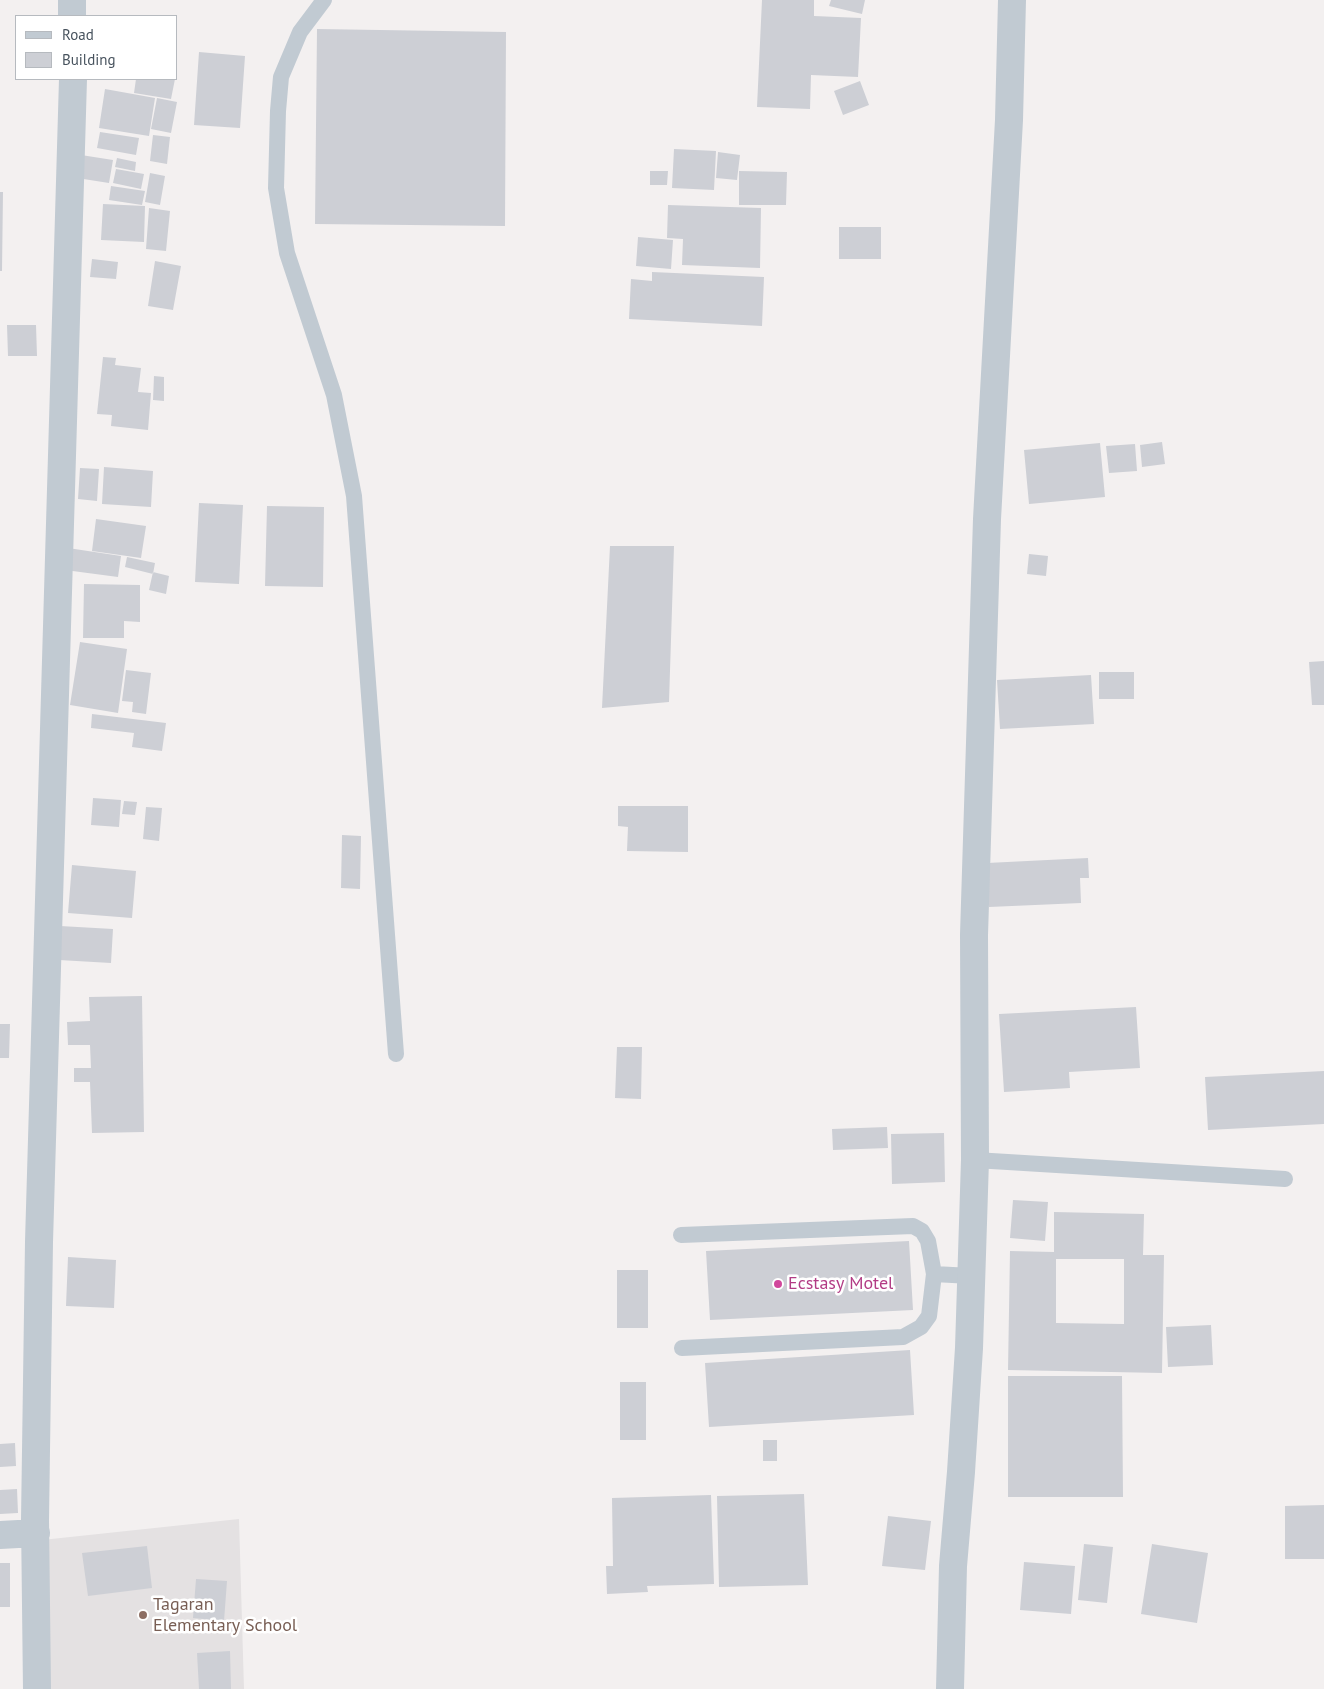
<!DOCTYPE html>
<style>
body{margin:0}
#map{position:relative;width:1324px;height:1689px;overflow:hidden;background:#f3f0f0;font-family:"PT Sans",sans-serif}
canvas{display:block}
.legend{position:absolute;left:15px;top:15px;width:162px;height:65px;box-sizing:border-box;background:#fff;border:1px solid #b6babf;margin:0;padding:6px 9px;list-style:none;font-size:15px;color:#48535e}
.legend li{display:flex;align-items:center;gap:10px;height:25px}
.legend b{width:25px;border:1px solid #b6babf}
</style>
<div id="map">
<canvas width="1324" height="1689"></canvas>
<ul class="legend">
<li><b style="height:6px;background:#c1cad2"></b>Road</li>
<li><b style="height:14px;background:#cdcfd5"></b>Building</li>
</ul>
</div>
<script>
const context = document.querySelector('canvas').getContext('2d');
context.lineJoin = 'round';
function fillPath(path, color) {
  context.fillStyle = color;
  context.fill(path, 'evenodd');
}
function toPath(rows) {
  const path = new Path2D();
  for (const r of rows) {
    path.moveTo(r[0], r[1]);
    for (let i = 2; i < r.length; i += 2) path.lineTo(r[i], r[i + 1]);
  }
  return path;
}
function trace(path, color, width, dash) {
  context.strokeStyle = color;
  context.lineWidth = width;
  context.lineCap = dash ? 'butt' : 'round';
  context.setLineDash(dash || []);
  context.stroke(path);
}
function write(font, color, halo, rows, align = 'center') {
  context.font = font + ' "PT Sans",sans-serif';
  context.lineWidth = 5;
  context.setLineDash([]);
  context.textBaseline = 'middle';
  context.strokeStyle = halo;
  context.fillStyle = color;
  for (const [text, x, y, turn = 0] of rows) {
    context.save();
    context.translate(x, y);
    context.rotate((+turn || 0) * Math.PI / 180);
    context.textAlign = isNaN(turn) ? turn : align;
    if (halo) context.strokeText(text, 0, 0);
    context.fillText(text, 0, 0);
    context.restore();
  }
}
fillPath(toPath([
 [239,1519,244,1689,45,1689,42,1540]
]), '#e4e1e2');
fillPath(toPath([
 [762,0,814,0,814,16,861,18,858,77,811,75,810,109,757,107],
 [831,0,865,0,862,14,829,6],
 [317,29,506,32,505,226,315,224],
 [199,52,245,56,240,128,194,125],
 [136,79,175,79,171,99,134,93],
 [860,81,869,105,843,115,834,91],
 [105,89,155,98,149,136,99,128],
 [157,98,177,102,171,133,151,129],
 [100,132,139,138,136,155,97,148],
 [153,135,170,137,167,164,150,161],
 [674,149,716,151,714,190,672,188],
 [718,152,740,155,737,180,716,178],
 [81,155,113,160,109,183,77,178],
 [117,158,136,162,135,171,115,167],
 [116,169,144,174,141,189,113,183],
 [650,171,668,171,667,185,650,185],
 [739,171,787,172,786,205,739,205],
 [150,173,165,176,160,205,145,202],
 [111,186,145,191,142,205,109,200],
 [0,192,3,192,2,271,0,271],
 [103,204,145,206,144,242,101,240],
 [668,205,761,208,760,268,682,265,683,239,667,238],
 [149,208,170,211,166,251,146,249],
 [839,227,881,227,881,259,839,259],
 [638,237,673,240,671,269,636,266],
 [92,259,118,262,116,279,90,277],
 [155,261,181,266,173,310,148,306],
 [652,272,764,277,762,326,629,319,631,279,652,281],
 [7,325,36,325,37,356,8,356],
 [103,357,116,358,115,365,141,368,138,392,151,393,148,430,111,426,112,415,97,414],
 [154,376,164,377,164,401,153,400],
 [1162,442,1165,464,1142,467,1140,445],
 [1100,443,1105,497,1029,504,1024,450],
 [1135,444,1137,471,1109,473,1106,446],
 [104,467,153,471,151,507,102,504],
 [80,468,99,469,97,501,78,499],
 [199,503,243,505,239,584,195,582],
 [267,506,324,507,323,587,265,586],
 [96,519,146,526,141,558,92,551],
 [610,546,674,546,669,702,602,708],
 [68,548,121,556,118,577,65,570],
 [1029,554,1048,556,1046,576,1027,574],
 [127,557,155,563,153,574,125,567],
 [153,572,169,576,166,594,149,590],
 [84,584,140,585,140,622,124,621,124,638,83,638],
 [80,642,127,649,118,713,70,705],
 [1324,661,1324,705,1312,705,1309,662],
 [126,670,151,673,146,714,132,712,133,702,122,701],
 [1099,672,1134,672,1134,699,1099,699],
 [1091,675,1094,724,1000,729,997,680],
 [92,714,166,723,162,751,132,747,134,733,91,728],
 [93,798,121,800,119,827,91,825],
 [124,801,137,802,135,815,122,814],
 [618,806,688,806,688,852,627,851,628,827,618,826],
 [146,807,162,808,159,841,143,839],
 [342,835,361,836,360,889,341,888],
 [1088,858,1089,878,1080,878,1081,903,989,907,987,863],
 [72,865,136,871,132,918,68,913],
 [60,926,113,929,111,963,59,960],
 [142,996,144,1132,92,1133,90,1082,74,1082,74,1068,91,1068,90,1045,68,1045,67,1022,90,1021,89,997],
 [1136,1007,1140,1068,1069,1072,1070,1088,1004,1092,999,1014],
 [0,1024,10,1024,9,1058,0,1058],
 [617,1047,642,1047,641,1099,615,1098],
 [1324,1071,1324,1124,1208,1130,1205,1077],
 [887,1127,888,1148,833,1150,832,1129],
 [944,1133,945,1182,892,1184,891,1134],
 [1013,1200,1048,1202,1045,1241,1010,1238],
 [1054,1212,1144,1214,1143,1255,1164,1255,1162,1373,1008,1370,1010,1251,1054,1252],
 [1056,1259,1124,1259,1124,1324,1056,1323],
 [909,1241,913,1310,710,1320,706,1251],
 [68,1257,116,1260,114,1308,66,1306],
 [617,1270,648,1270,648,1328,617,1328],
 [1211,1325,1213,1365,1168,1367,1166,1327],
 [910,1350,914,1415,709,1427,705,1363],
 [1008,1376,1122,1376,1123,1497,1008,1497],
 [620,1382,646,1382,646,1440,620,1440],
 [763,1440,777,1440,777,1461,763,1461],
 [15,1443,16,1466,0,1467,0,1444],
 [17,1489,18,1513,0,1514,0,1490],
 [804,1494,808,1585,719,1587,717,1496],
 [711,1495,714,1584,647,1586,648,1592,607,1594,606,1566,613,1566,612,1498],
 [1324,1505,1324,1559,1285,1559,1285,1506],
 [888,1516,931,1521,925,1570,882,1566],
 [1084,1544,1113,1547,1107,1603,1078,1600],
 [1152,1544,1208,1553,1197,1623,1141,1614],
 [147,1546,152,1588,88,1596,82,1553],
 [1024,1562,1075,1566,1071,1614,1020,1610],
 [0,1563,10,1563,10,1607,0,1607],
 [196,1579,227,1581,224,1621,193,1618],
 [230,1651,231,1689,199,1689,197,1653]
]), '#cdcfd5');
trace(toPath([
 [324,0,300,32,281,77,278,111,276,188,287,253,334,395,354,496,396,1054],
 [975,1160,1285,1179],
 [681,1235,913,1226,922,1231,928,1241,934,1274,971,1276],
 [682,1348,903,1337,921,1327,929,1316,934,1274]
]), '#c1cad2', 16);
trace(toPath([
 [72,0,72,16],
 [0,1535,36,1533],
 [37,1689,35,1520,39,1242,73,79],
 [950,1689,953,1566,961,1472,969,1348,975,1160,974,935,987,519,1009,120,1012,0]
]), '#c1cad2', 28);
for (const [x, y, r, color] of [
 [778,1284,5,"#d1479c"],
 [143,1615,5,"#8d6e63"]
]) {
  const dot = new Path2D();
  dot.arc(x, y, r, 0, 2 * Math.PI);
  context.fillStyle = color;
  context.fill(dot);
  trace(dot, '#fff', 2);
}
write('18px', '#b23c85', '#fff', [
 ["Ecstasy Motel",788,1284]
], 'left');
write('18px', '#785e54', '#fff', [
 ["Tagaran",153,1605],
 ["Elementary School",153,1626]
], 'left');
</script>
